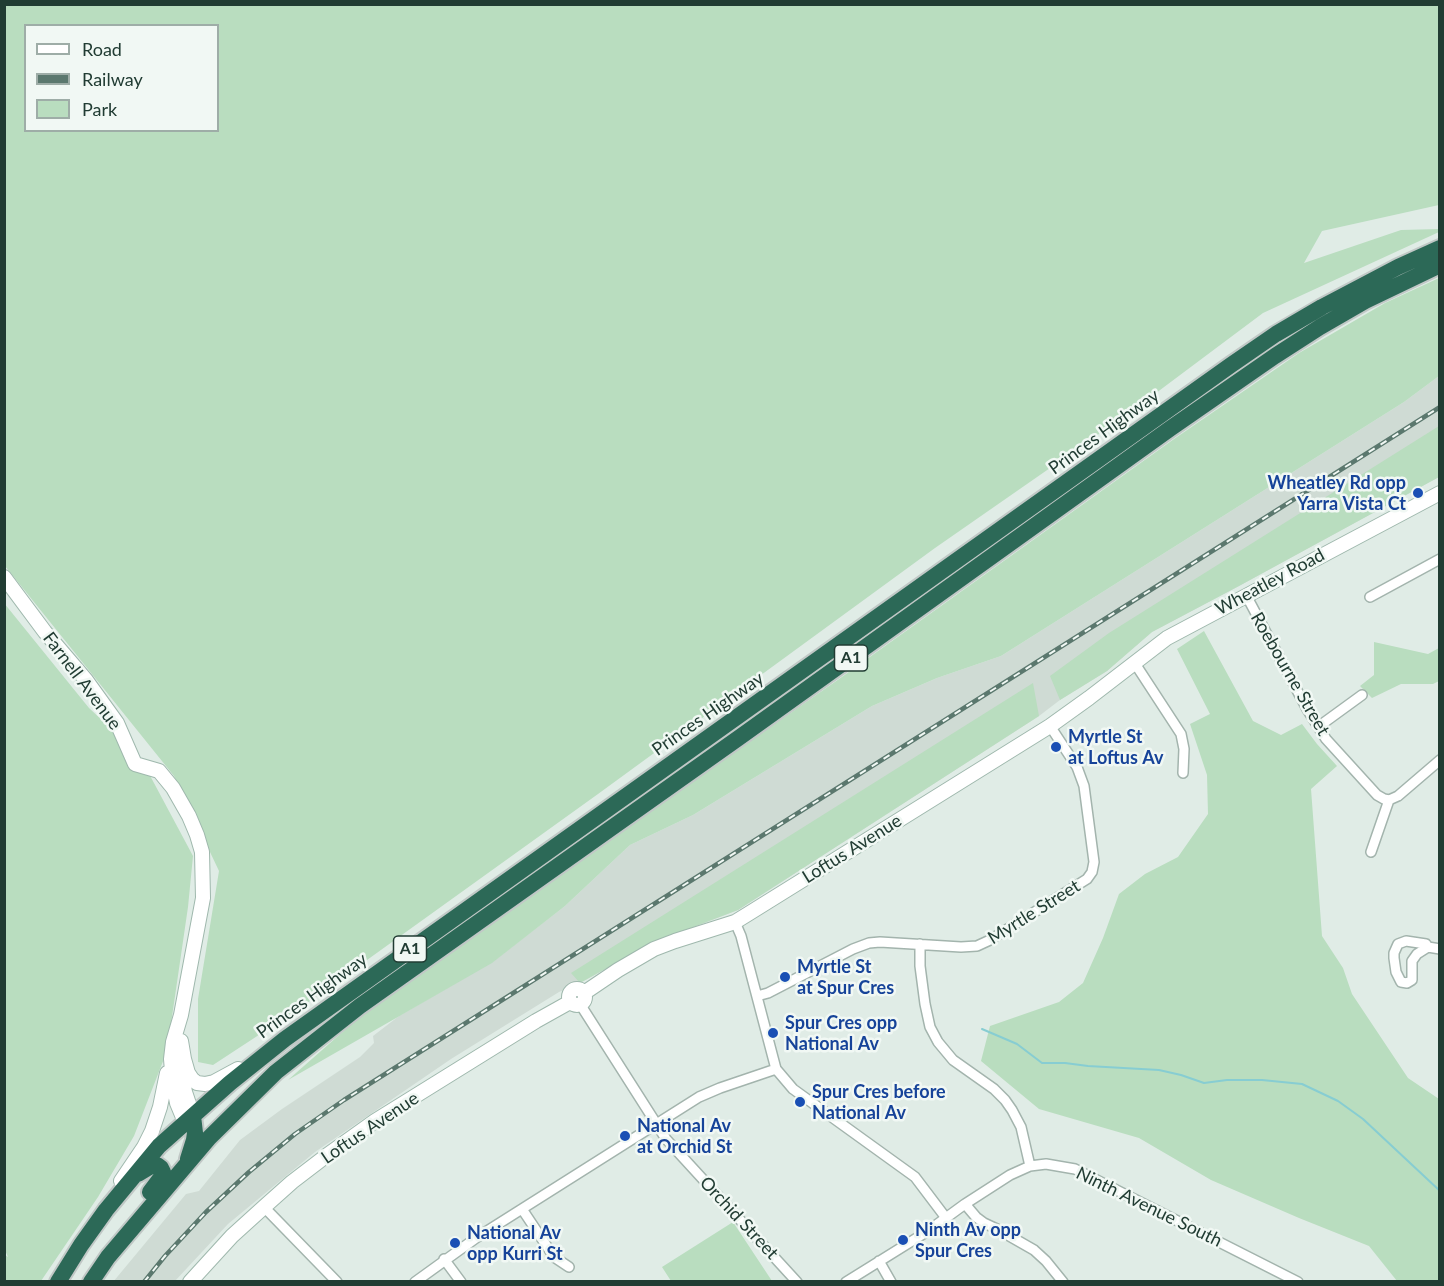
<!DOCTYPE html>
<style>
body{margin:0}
#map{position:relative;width:1444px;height:1286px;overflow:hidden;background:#e0ece6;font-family:Lato,sans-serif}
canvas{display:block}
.frame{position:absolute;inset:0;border:6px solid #213c33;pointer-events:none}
.legend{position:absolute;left:24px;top:24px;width:195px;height:108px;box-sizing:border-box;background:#f1f8f4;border:2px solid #9eada7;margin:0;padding:8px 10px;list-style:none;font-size:18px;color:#213c33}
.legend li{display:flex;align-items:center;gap:12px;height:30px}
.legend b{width:30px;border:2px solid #9eada7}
</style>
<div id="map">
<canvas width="1444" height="1286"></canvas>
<div class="frame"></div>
<ul class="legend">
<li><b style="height:8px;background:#fff"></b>Road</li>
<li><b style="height:8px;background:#5b786e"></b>Railway</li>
<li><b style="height:16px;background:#b9ddbf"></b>Park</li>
</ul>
</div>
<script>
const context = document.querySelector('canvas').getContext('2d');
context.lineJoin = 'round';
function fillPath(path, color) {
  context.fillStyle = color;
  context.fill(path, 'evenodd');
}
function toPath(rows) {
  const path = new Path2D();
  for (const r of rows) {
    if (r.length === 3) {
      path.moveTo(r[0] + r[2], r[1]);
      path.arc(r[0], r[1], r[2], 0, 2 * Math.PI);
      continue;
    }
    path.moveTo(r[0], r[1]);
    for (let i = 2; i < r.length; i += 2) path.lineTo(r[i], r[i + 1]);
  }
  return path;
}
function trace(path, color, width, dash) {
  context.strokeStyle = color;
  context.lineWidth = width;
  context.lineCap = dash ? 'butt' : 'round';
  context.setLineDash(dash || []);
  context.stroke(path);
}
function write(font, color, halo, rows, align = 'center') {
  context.font = font + ' Lato,sans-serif';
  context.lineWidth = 5;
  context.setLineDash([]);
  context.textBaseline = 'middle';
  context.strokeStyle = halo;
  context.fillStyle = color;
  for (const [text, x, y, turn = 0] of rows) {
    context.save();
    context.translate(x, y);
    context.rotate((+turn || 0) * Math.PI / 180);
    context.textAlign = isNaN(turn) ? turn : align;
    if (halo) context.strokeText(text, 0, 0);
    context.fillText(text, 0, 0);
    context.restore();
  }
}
fillPath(toPath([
 [1439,376,1439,477,1239,586,1152,632,1107,671,1060,700,1039,716,738,910,654,942,580,983,559,992,451,1059,315,1152,228,1224,175,1281,113,1282,186,1194,199,1191,240,1140,282,1109,360,1057,374,1043,373,1036,399,1016,492,962,565,906,630,845,693,815,872,706,937,678,1001,656,1404,402]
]), '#cfdbd4');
fillPath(toPath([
 [4,5,1439,5,1439,205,1322,231,1304,263,1401,230,1439,229,1439,232,1263,313,1132,411,935,548,598,794,303,1006,213,1065,198,1062,198,999,219,871,174,776,5,566],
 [26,26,218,26,218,130,26,130],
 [1439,278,1439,376,1404,402,1001,656,937,678,872,706,693,815,630,845,565,906,492,963,288,1080,363,1014,598,848,839,679,1174,439,1299,353,1385,303],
 [1439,426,1439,477,1239,586,1152,632,1107,671,1060,700,1050,676,1109,633],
 [4,603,89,708,139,755,193,856,188,907,167,1051,134,1136,98,1197,41,1281,5,1281,5,1255,8,1257,4,1248],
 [1204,631,1253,721,1281,735,1302,724,1317,744,1337,766,1311,789,1322,936,1343,968,1352,994,1408,1078,1439,1099,1439,1281,1397,1281,1369,1246,1299,1218,1211,1180,1139,1138,1039,1109,981,1061,990,1026,1059,1002,1083,983,1103,938,1119,894,1145,874,1178,857,1208,814,1207,775,1190,724,1210,714,1177,649],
 [1374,642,1428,654,1439,648,1439,681,1433,684,1401,684,1372,698,1360,686,1374,675],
 [1033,683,1039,716,738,910,654,942,580,983,571,973],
 [733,1222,772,1281,671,1281,662,1267]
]), '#b9ddbf');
trace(toPath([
 [982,1029,1017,1044,1042,1063,1065,1063,1088,1066,1159,1070,1181,1075,1204,1083,1227,1080,1262,1080,1302,1084,1338,1101,1363,1119,1440,1191]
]), '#87cdd2', 2);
const street = toPath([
 [1246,595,1307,709,1326,739,1377,795,1384,799,1389,800],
 [1370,597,1440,559],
 [1134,662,1181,734,1184,749,1183,773],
 [1318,727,1362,695],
 [1389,800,1398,796,1440,760],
 [1371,852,1389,800],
 [735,922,741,936,776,1069,793,1089,915,1177,946,1218],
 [920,944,920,966,925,1004,930,1027,938,1042,953,1060,994,1089,1005,1100,1012,1110,1021,1127,1030,1166],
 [1428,947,1417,954,1412,961,1412,980,1407,983,1401,982,1396,972,1394,958,1394,953,1398,944,1406,941,1426,944,1428,947,1440,949],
 [757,996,768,993,853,949,869,943,880,942,961,947,977,946,990,940,1087,879,1092,872,1094,862,1084,786,1077,767,1050,726],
 [580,1004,666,1139,797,1282],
 [965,1204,976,1217,984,1223,999,1230,1034,1250,1046,1261,1063,1282],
 [264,1207,337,1282],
 [522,1209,554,1257,569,1267],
 [444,1259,461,1282],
 [879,1261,891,1282],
 [415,1282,476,1238,699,1097,720,1088,776,1069],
 [846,1282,928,1231,965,1204,1010,1175,1030,1166,1046,1164,1075,1169,1298,1282]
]);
const secondary = toPath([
 [4,577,45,632,86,680,117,723,135,764,159,771,173,788,189,816,197,835,202,852,203,898,181,1015,173,1042,171,1059,173,1083,177,1103,182,1115,188,1121],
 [577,997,8],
 [584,993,618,970,654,949,675,941,735,922,748,914,1050,726,1089,698,1167,638,1440,493],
 [181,1041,184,1059,188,1073,192,1079,197,1083,205,1084,214,1082,238,1069],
 [180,1065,185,1092,193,1116],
 [121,1181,144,1147,152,1131,160,1107,167,1073],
 [190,1282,232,1236,264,1207,292,1182,326,1156,375,1121,536,1021,570,1002]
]);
const highway = toPath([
 [188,1159,194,1140,195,1133,193,1116],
 [138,1174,153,1165,157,1165,161,1168,163,1172,162,1176,150,1192],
 [58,1282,81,1245,106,1210,159,1146,230,1083,285,1039,1231,365,1276,334,1322,307,1398,267,1440,248],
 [91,1282,108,1257,209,1138,276,1072,360,1006,740,737,1171,428,1275,356,1320,327,1365,301,1440,265]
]);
trace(street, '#a3b4ad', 12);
trace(secondary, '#9fb8ad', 16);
trace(highway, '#c1c8c6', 20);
trace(street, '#fff', 9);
trace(secondary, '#fff', 14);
trace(highway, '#2c6957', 16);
const rail = toPath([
 [144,1282,165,1256,206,1212,249,1172,295,1134,344,1100,1440,407]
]);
trace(rail, '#5b786e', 4.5);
trace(rail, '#f1f8f4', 2, [7]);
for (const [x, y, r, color] of [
 [1418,493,6,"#1a4fb4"],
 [1056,747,6,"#1a4fb4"],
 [785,977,6,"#1a4fb4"],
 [773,1033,6,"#1a4fb4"],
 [800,1102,6,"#1a4fb4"],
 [625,1136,6,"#1a4fb4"],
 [903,1240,6,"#1a4fb4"],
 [455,1243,6,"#1a4fb4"]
]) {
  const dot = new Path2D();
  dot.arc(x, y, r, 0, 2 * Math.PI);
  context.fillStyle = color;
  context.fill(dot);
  trace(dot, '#f1f8f4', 2);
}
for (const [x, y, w] of [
 [851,658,33],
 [410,949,33]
]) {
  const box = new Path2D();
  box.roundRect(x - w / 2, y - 13, w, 26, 4.5);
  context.fillStyle = '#f1f8f4';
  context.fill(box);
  trace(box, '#213c33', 1.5);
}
write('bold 16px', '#213c33', null, [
 ["A1",851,658],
 ["A1",410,949]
]);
write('18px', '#213c33', '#f1f8f4', [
 ["Princes Highway",1104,432,-36],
 ["Wheatley Road",1270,582,-28],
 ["Roebourne Street",1290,674,60],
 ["Farnell Avenue",82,681,53],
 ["Princes Highway",708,714,-35],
 ["Loftus Avenue",852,849,-32],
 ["Myrtle Street",1034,912,-32],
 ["Princes Highway",312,996,-36],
 ["Loftus Avenue",370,1128,-34],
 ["Ninth Avenue South",1149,1207,26],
 ["Orchid Street",739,1218,47]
]);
write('bold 18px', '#164399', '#f1f8f4', [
 ["Wheatley Rd opp",1406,483,"right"],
 ["Yarra Vista Ct",1406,504,"right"],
 ["Myrtle St",1068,737],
 ["at Loftus Av",1068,758],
 ["Myrtle St",797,967],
 ["at Spur Cres",797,988],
 ["Spur Cres opp",785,1023],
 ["National Av",785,1044],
 ["Spur Cres before",812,1092],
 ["National Av",812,1113],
 ["National Av",637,1126],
 ["at Orchid St",637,1147],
 ["Ninth Av opp",915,1230],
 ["Spur Cres",915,1251],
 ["National Av",467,1233],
 ["opp Kurri St",467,1254]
], 'left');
</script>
